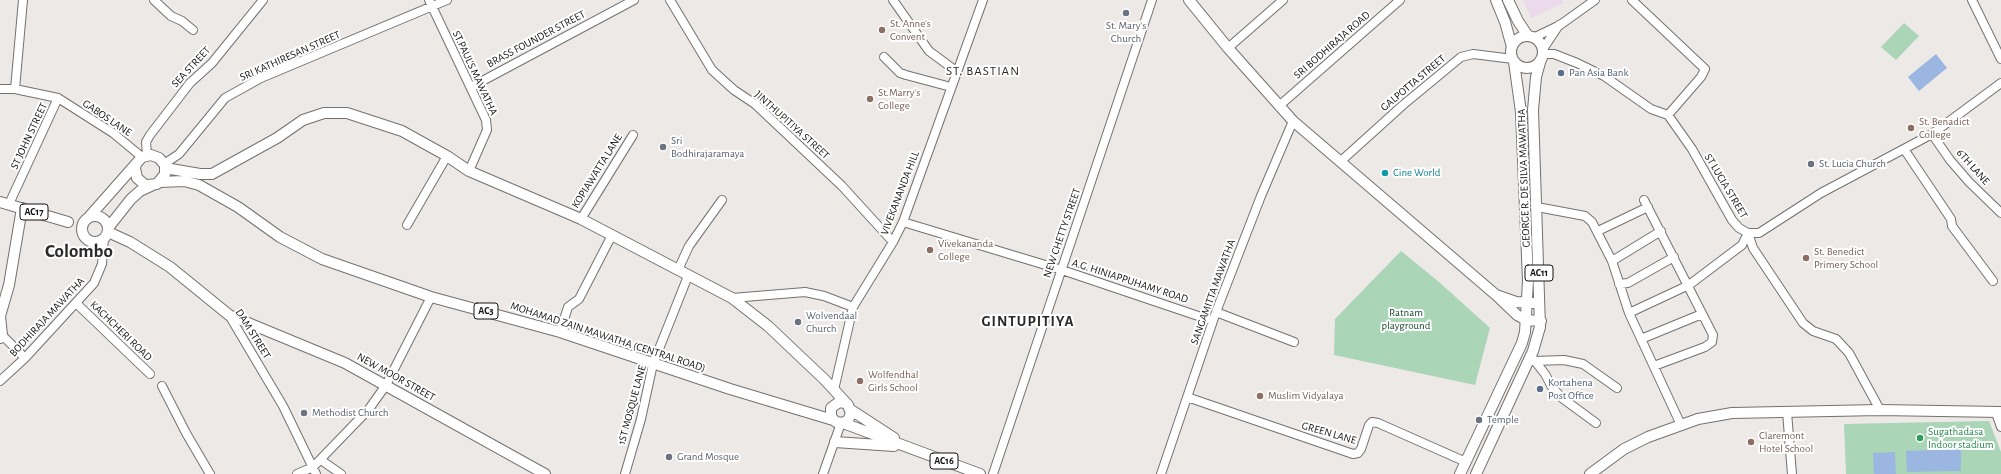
<!DOCTYPE html>
<style>
body{margin:0}
canvas{display:block;background:#ede9e7}
</style>
<canvas width="2001" height="474"></canvas>
<script>
const context = document.querySelector('canvas').getContext('2d');
context.lineJoin = 'round';
function fillPath(path, color) {
  context.fillStyle = color;
  context.fill(path, 'evenodd');
}
function toPath(rows) {
  const path = new Path2D();
  for (const r of rows) {
    if (r.length === 3) {
      path.moveTo(r[0] + r[2], r[1]);
      path.arc(r[0], r[1], r[2], 0, 2 * Math.PI);
      continue;
    }
    path.moveTo(r[0], r[1]);
    for (let i = 2; i < r.length; i += 2) path.lineTo(r[i], r[i + 1]);
  }
  return path;
}
function trace(path, color, width, dash) {
  context.strokeStyle = color;
  context.lineWidth = width;
  context.lineCap = dash ? 'butt' : 'round';
  context.setLineDash(dash || []);
  context.stroke(path);
}
function write(font, color, halo, rows, align = 'center') {
  context.font = font + ' "Alegreya Sans",sans-serif';
  context.lineWidth = 4;
  context.setLineDash([]);
  context.textBaseline = 'middle';
  context.strokeStyle = halo;
  context.fillStyle = color;
  for (const [text, x, y, turn = 0] of rows) {
    context.save();
    context.translate(x, y);
    context.rotate((+turn || 0) * Math.PI / 180);
    context.textAlign = isNaN(turn) ? turn : align;
    if (halo) context.strokeText(text, 0, 0);
    context.fillText(text, 0, 0);
    context.restore();
  }
}
fillPath(toPath([
 [1523,0,1562,0,1564,3,1531,18]
]), '#ebdaeb');
fillPath(toPath([
 [1904,23,1919,36,1896,60,1881,47],
 [1401,251,1439,282,1490,328,1475,385,1334,355,1335,319],
 [1989,421,2001,452,2001,474,1846,474,1844,424]
]), '#aad5b6');
fillPath(toPath([
 [1936,54,1947,68,1919,91,1908,77],
 [1961,449,1961,471,1907,472,1906,451],
 [1895,452,1896,474,1874,474,1873,453]
]), '#9bb7e1');
const minor = toPath([
 [154,0,171,16,182,21,193,30],
 [429,0,486,120,487,130,469,171],
 [670,0,712,70,734,90,755,104,842,186,893,242],
 [893,0,929,51,956,71],
 [1632,0,1705,69,1701,77,1668,115],
 [1972,0,2001,59],
 [1533,38,1560,25,1595,0],
 [1228,48,1283,0],
 [1543,49,1559,25],
 [1543,54,1554,54,1577,63,1604,76,1651,109,1668,115,1692,149,1732,220,1739,228,1748,233,1753,248,1803,323,1813,331,1836,339,1849,353,1880,410],
 [884,57,900,73,906,75,951,87],
 [471,87,634,0],
 [0,89,15,89,58,98,113,133,142,157],
 [15,89,23,0],
 [1279,106,1400,0],
 [1932,134,1950,160,1969,182,2001,213],
 [1904,149,1951,219,1952,226,1993,281],
 [147,155,146,142,150,135,190,83,212,63,263,0],
 [1341,161,1403,105,1461,57,1473,54,1513,59],
 [164,164,179,154,225,98,261,78,447,0],
 [1644,200,1713,335,1712,342,1705,347,1654,366],
 [9,204,58,98],
 [1537,207,1585,216,1592,222,1612,261,1629,313,1681,425],
 [581,219,633,135],
 [903,222,1062,270,1213,321],
 [407,225,447,156],
 [1598,231,1648,207],
 [1612,261,1661,231],
 [678,270,689,246,722,200],
 [1619,284,1628,283,1674,257],
 [732,298,805,292,824,296,853,307],
 [77,304,150,374],
 [1216,312,1294,342],
 [1629,313,1689,285,1742,245,1748,233,1759,233,1821,193,1932,134,2001,83],
 [229,315,283,406,316,474],
 [560,332,568,307,579,299,612,235],
 [2,335,25,358],
 [1641,339,1702,314],
 [1531,356,1545,374,1552,387,1562,398,1596,423],
 [1534,361,1564,360,1583,364,1617,388],
 [0,381,25,358,94,283,102,264,104,238],
 [162,386,186,433,210,474],
 [834,390,853,307,893,242,903,222,983,0],
 [1187,397,1353,454,1358,453,1361,449,1369,425,1372,422,1378,423,1466,462],
 [1787,412,1792,474],
 [1996,413,2001,427],
 [321,460,341,474],
 [297,474,313,467,369,409,386,385,431,297],
 [625,474,641,419,653,364,688,276],
 [823,474,841,423],
 [993,474,1152,0],
 [1161,474,1216,312,1261,196,1293,121]
]);
const major = toPath([
 [1189,0,1228,48,1293,121,1496,295,1517,315,1526,320,1541,321],
 [1496,0,1505,22,1512,47],
 [1508,0,1518,21,1528,36],
 [1527,52,16],
 [165,168,200,174,212,174,277,138,303,120,324,113,347,113,402,131,447,156,469,171,581,219,732,298,768,326,825,380,848,405,851,414,848,420,843,423,836,422,831,417,831,408,839,402,845,403],
 [160,182,184,181,199,185,238,207,280,237,322,259,431,297,560,332,730,389,833,420],
 [0,202,68,222],
 [95,229,13],
 [89,217,142,157,151,155,159,158,165,165,165,174,157,184,148,185,144,184,137,178,135,168,136,164],
 [108,228,131,199,140,191,153,185],
 [108,232,130,242,170,267,229,315,345,363,545,474],
 [1496,295,1516,302,1533,303],
 [0,338,2,335,0,316,9,285,22,208],
 [851,410,894,438],
 [843,423,980,474],
 [835,442,894,446],
 [1460,474,1522,343,1525,332,1528,281,1521,112,1514,62],
 [1476,474,1533,351,1540,327,1533,110,1536,77,1541,59],
 [1590,474,1624,449,1648,437,1698,419,1732,413,1880,410,2001,412]
]);
trace(minor, '#74716f', 10);
trace(major, '#74716f', 12);
trace(minor, '#fff', 8);
trace(major, '#fff', 10);
for (const [x, y, r, color] of [
 [1126,13,4,"#6b7280"],
 [882,30,4,"#8d6e63"],
 [1561,73,4,"#5c6f8a"],
 [870,99,4,"#8d6e63"],
 [1911,128,4,"#8d6e63"],
 [663,147,4,"#6b7280"],
 [1811,164,4,"#6b7280"],
 [1385,173,4,"#0f9aa8"],
 [930,250,4,"#8d6e63"],
 [1806,258,4,"#8d6e63"],
 [798,322,4,"#6b7280"],
 [860,381,4,"#8d6e63"],
 [1540,389,4,"#5c6f8a"],
 [1260,396,4,"#8d6e63"],
 [304,413,4,"#6b7280"],
 [1479,420,4,"#6b7280"],
 [1920,438,4,"#2e9e5b"],
 [1751,442,4,"#8d6e63"],
 [669,457,4,"#6b7280"]
]) {
  const dot = new Path2D();
  dot.arc(x, y, r, 0, 2 * Math.PI);
  context.fillStyle = color;
  context.fill(dot);
  trace(dot, '#fff', 1.5);
}
for (const [x, y, w] of [
 [34,212,28],
 [1539,273,28],
 [486,311,24],
 [944,461,28]
]) {
  const box = new Path2D();
  box.roundRect(x - w / 2, y - 8, w, 16, 3);
  context.fillStyle = '#fff';
  context.fill(box);
  trace(box, '#141312', 1);
}
write('bold 10px', '#141312', null, [
 ["AC17",34,212],
 ["AC11",1539,273],
 ["AC3",486,311],
 ["AC16",944,461]
]);
write('11px', '#785e54', '#fff', [
 ["St. Anne's",890,24],
 ["Convent",890,37],
 ["St.Marry's",878,93],
 ["College",878,106],
 ["St. Benadict",1919,122],
 ["College",1919,135],
 ["Vivekananda",938,244],
 ["College",938,257],
 ["St. Benedict",1814,252],
 ["Primery School",1814,265],
 ["Wolfendhal",868,375],
 ["Girls School",868,388],
 ["Muslim Vidyalaya",1268,396],
 ["Claremont",1759,436],
 ["Hotel School",1759,449]
], 'left');
write('11px', '#5b616d', '#fff', [
 ["St. Mary's",1126,26,"center"],
 ["Church",1126,39,"center"],
 ["Sri",671,141],
 ["Bodhirajaramaya",671,154],
 ["St. Lucia Church",1819,164],
 ["Wolvendaal",806,316],
 ["Church",806,329],
 ["Methodist Church",312,413],
 ["Temple",1487,420],
 ["Grand Mosque",677,457]
], 'left');
write('11px', '#141312', '#fff', [
 ["BRASS FOUNDER STREET",536,39,-28],
 ["SRI BODHIRAJA ROAD",1332,45,-41],
 ["SRI KATHIRESAN STREET",290,56,-24],
 ["SEA STREET",191,67,-47],
 ["ST.PAUL'S MAWATHA",475,73,65],
 ["GALPOTTA STREET",1413,83,-40],
 ["GABOS LANE",107,118,34],
 ["JINTHUPITIYA STREET",792,125,42],
 ["ST JOHN STREET",29,136,-65],
 ["6TH LANE",1973,167,48],
 ["KOPIAWATTA LANE",597,171,-58],
 ["GEORGE R. DE SILVA MAWATHA",1524,178,-92],
 ["ST LUCIA STREET",1726,186,59],
 ["VIVEKANANDA HILL",900,193,-69],
 ["NEW CHETTY STREET",1062,233,-71],
 ["A.G. HINIAPPUHAMY ROAD",1130,281,18],
 ["SANGAMITTA MAWATHA",1213,292,-70],
 ["BODHIRAJA MAWATHA",47,317,-47],
 ["KACHCHERI ROAD",121,331,44],
 ["DAM STREET",253,334,58],
 ["MOHAMAD ZAIN MAWATHA (CENTRAL ROAD)",608,337,18],
 ["NEW MOOR STREET",396,377,29],
 ["1ST MOSQUE LANE",632,405,-75],
 ["GREEN LANE",1329,433,16]
]);
write('11px', '#4e5e75', '#fff', [
 ["Pan Asia Bank",1569,73],
 ["Kortahena",1548,383],
 ["Post Office",1548,396]
], 'left');
write('11px', '#0d838f', '#fff', [
 ["Cine World",1393,173]
], 'left');
write('11px', '#154a2a', '#fff', [
 ["Ratnam",1406,313],
 ["playground",1406,326]
]);
write('11px', '#27864d', '#fff', [
 ["Sugathadasa",1928,432],
 ["Indoor stadium",1928,445]
], 'left');
context.letterSpacing = '1px';
write('13px', '#2c2a28', '#fff', [
 ["ST. BASTIAN",983,71]
]);
context.letterSpacing = '0px';
context.letterSpacing = '1px';
write('bold 15px', '#2c2a28', '#fff', [
 ["GINTUPITIYA",1028,321]
]);
context.letterSpacing = '0px';
write('bold 19px', '#2c2a28', '#fff', [
 ["Colombo",79,251]
]);
</script>
